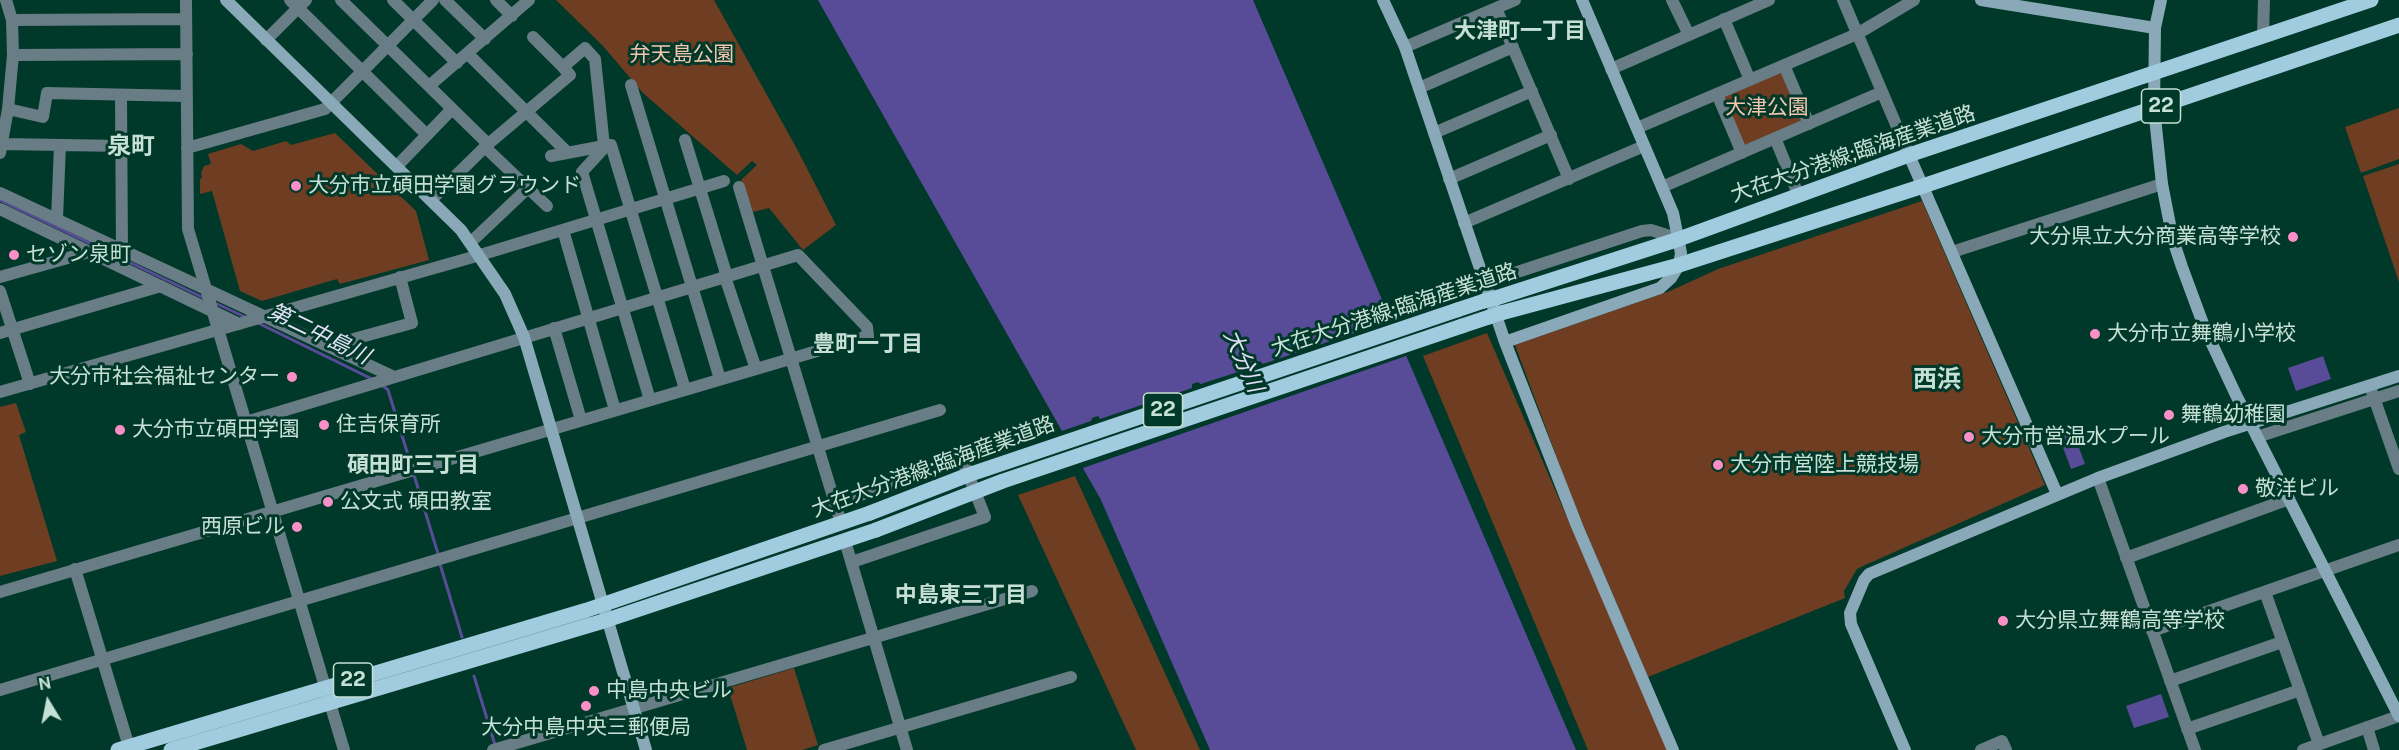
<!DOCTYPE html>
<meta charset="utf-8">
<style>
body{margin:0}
#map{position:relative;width:2399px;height:750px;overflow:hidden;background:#003929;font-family:"Public Sans",sans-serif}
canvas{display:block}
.north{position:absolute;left:18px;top:672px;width:60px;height:60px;-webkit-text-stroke:4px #003929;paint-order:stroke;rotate:350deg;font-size:16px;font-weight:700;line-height:24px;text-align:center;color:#c6e0d5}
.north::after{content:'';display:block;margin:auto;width:21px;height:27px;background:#c6e0d5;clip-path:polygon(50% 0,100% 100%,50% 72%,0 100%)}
</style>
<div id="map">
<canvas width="2399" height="750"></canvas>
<div class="north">N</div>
</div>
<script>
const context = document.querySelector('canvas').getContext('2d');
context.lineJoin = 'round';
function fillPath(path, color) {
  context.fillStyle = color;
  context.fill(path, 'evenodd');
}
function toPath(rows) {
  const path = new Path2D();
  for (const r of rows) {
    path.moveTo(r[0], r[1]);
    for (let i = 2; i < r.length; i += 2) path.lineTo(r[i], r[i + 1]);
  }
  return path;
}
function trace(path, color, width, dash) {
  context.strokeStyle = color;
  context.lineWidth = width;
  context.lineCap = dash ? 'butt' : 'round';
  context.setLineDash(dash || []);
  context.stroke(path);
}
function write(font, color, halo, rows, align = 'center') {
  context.font = font + ' "Public Sans","Noto Sans JP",sans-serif';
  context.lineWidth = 6;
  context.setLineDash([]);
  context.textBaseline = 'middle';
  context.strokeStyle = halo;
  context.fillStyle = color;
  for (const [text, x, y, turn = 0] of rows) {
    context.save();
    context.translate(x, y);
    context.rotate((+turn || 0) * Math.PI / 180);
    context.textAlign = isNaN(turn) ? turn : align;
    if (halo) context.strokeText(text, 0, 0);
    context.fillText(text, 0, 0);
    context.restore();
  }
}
fillPath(toPath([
 [556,0,714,0,797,149,836,225,803,250,769,208,753,212,741,180,757,165,752,161,737,175,643,93,603,46],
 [1779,71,1783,73,1803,119,1801,124,1744,145,1723,98,1725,95],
 [2399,108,2399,159,2361,173,2345,127],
 [335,133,416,211,429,260,340,284,337,279,262,301,240,291,212,191,200,194,200,179,202,178,201,173,204,166,211,164,208,154,241,144,253,151,286,141,291,145],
 [2399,164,2399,282,2363,176],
 [1922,201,2045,485,1863,566,1857,569,1844,591,1845,598,1648,677,1573,501,1515,345,1670,291,1718,269],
 [1487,333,1668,750,1588,750,1423,356],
 [16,403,26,432,19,435,57,561,0,576,0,407],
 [1075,476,1200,750,1136,750,1018,495],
 [794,668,818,745,802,750,747,750,728,688]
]), '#6f3d22');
fillPath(toPath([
 [818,0,1253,0,1576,750,1210,750,1101,500],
 [2323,356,2331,379,2296,391,2288,368],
 [2072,429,2085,464,2071,469,2058,434],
 [2161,694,2169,717,2134,728,2126,706]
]), '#584c99');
fillPath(toPath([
 [1394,319,1409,355,1080,469,1059,432,1091,421,1092,418,1098,416,1100,419,1192,388,1192,384,1198,382,1201,384,1253,367,1255,363,1260,361,1263,364,1354,333,1355,329,1361,327,1363,330]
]), '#003929');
trace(toPath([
 [0,200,204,298],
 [213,302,245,317],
 [256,322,374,380],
 [382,385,388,390,412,468],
 [414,475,439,557],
 [440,564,462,637],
 [474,676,495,745]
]), '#584c99', 3);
trace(toPath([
 [186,0,188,229,344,750],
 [290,0,427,135],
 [341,0,485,141,489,151,547,206],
 [393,0,457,63],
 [445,0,485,39],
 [496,0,512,16],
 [1672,0,1689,35],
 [1843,0,1909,155],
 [1496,8,1569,179],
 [1724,19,1750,80],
 [12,20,186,19],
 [2263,36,2264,0],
 [533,37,563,67],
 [266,40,306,0],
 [1405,47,1515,0],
 [468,54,568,153],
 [13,55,187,54],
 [1784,65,1809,124],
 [1611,69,1769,0],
 [631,85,720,379],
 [429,86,529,0],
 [1419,88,1513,47],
 [1717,94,1742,153],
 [121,95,122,252],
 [8,109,43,117,47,93,187,96],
 [1637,128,1857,34,1914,0],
 [1434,133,1532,91],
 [1775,138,1798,194],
 [685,140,725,270,725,277,756,369],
 [2,144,122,146],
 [187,148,325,109,433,0],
 [0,153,8,109,13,55,12,20,6,0],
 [551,156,604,146,603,149,582,172,650,400],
 [397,166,452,109],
 [1449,179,1551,135],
 [739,187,841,523],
 [1662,187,1882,92],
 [0,193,394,377],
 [431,200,487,145,570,75,563,67,585,48,595,59,604,146,611,145,685,389],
 [0,209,239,324],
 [57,219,60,145],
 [1464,223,1644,146],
 [563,230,615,410],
 [471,242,528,188],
 [1952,252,2162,184],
 [0,277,89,252],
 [1484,283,1642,231,1651,230,1679,239],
 [0,291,30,384],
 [554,328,581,420],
 [0,333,161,286],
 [328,346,412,323,400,277],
 [0,392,480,255,724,181],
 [2372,392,2399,469],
 [2257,437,2399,391],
 [2098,478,2195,750],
 [835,504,962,459,985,517,852,562],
 [845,541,907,750],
 [2126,558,2289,499],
 [75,569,130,750],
 [0,592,868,336,867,327,798,255,246,422],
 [2265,592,2319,744],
 [2152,631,2399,545],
 [2170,681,2282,642],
 [0,690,940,410],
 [2367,727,2374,750],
 [2187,729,2300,690],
 [493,750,1032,591],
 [824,750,1071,677],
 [1981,750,2002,741,2006,750],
 [2303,750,2399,716]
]), '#697d86', 12);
trace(toPath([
 [226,0,461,230,505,294,524,337,646,750],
 [1383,0,1405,47,1505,342,1577,526,1673,750],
 [1981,0,2155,28],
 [2161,0,2155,28,2154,108,2162,184,2173,240,2182,267,2205,329,2236,395,2399,716],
 [1909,155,2057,494],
 [1505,342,1660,288,1671,278,1679,265,1681,253,1673,213,1582,0],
 [1905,750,1851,624,1850,613,1864,580,1869,574,2098,478,2224,432,2399,376]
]), '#89a9b8', 12);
trace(toPath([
 [1496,298,1679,239,1909,155,2371,0],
 [1457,310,1484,301],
 [1501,313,1679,265,1923,186,2399,25],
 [1462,326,1489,317],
 [118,750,587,610,870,513],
 [171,750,607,620,876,530]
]), '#a1cbde', 15);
trace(toPath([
 [1484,301,1496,298],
 [1489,317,1501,313],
 [870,513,968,475,1457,310],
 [876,530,1003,481,1462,326]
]), '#a1cbde', 15);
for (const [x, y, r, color] of [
 [296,186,6,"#fa8fc7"],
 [2293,237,6,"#fa8fc7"],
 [14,255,6,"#fa8fc7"],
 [2095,334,6,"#fa8fc7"],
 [292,377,6,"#fa8fc7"],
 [2169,415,6,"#fa8fc7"],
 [324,425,6,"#fa8fc7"],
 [120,430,6,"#fa8fc7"],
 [1969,437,6,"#fa8fc7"],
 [1718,465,6,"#fa8fc7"],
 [2243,489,6,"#fa8fc7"],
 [328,502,6,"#fa8fc7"],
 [297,527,6,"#fa8fc7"],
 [2003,621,6,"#fa8fc7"],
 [594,691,6,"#fa8fc7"],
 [586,706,6,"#fa8fc7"]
]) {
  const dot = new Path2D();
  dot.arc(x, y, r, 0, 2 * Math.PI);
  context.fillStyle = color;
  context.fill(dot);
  trace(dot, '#003929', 2);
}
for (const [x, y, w] of [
 [2161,106,39],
 [1163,410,39],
 [353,680,39]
]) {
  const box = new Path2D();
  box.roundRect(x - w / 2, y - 17, w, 34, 4.5);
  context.fillStyle = '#003929';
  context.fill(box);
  trace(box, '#c6e0d5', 1.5);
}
write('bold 20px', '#c6e0d5', null, [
 ["22",2161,106],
 ["22",1163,410],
 ["22",353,680]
]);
write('21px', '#f2c5ae', '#003929', [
 ["弁天島公園",682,55],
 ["大津公園",1767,108]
]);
write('21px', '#c6e0d5', '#003929', [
 ["大在大分港線;臨海産業道路",1853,154,-19],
 ["大在大分港線;臨海産業道路",1394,310,-18],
 ["大在大分港線;臨海産業道路",933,467,-20]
]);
write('21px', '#c6e0d5', '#003929', [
 ["大分市立碩田学園グラウンド",308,186],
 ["大分県立大分商業高等学校",2281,237,"right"],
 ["セゾン泉町",26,255],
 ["大分市立舞鶴小学校",2107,334],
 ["大分市社会福祉センター",280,377,"right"],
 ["舞鶴幼稚園",2181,415],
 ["住吉保育所",336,425],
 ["大分市立碩田学園",132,430],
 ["大分市営温水プール",1981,437],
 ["大分市営陸上競技場",1730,465],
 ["敬洋ビル",2255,489],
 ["公文式 碩田教室",340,502],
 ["西原ビル",285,527,"right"],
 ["大分県立舞鶴高等学校",2015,621],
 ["中島中央ビル",606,691],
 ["大分中島中央三郵便局",586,728,"center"]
], 'left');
write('bold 22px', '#c6e0d5', '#003929', [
 ["大津町一丁目",1520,31],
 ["豊町一丁目",868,344],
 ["碩田町三丁目",413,465],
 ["中島東三丁目",961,595]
]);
write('italic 22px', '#e2e1f7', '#003929', [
 ["第二中島川",319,334,26],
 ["大分川",1243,361,66]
]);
write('bold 24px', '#c6e0d5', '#003929', [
 ["泉町",131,147],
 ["西浜",1937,380]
]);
</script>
